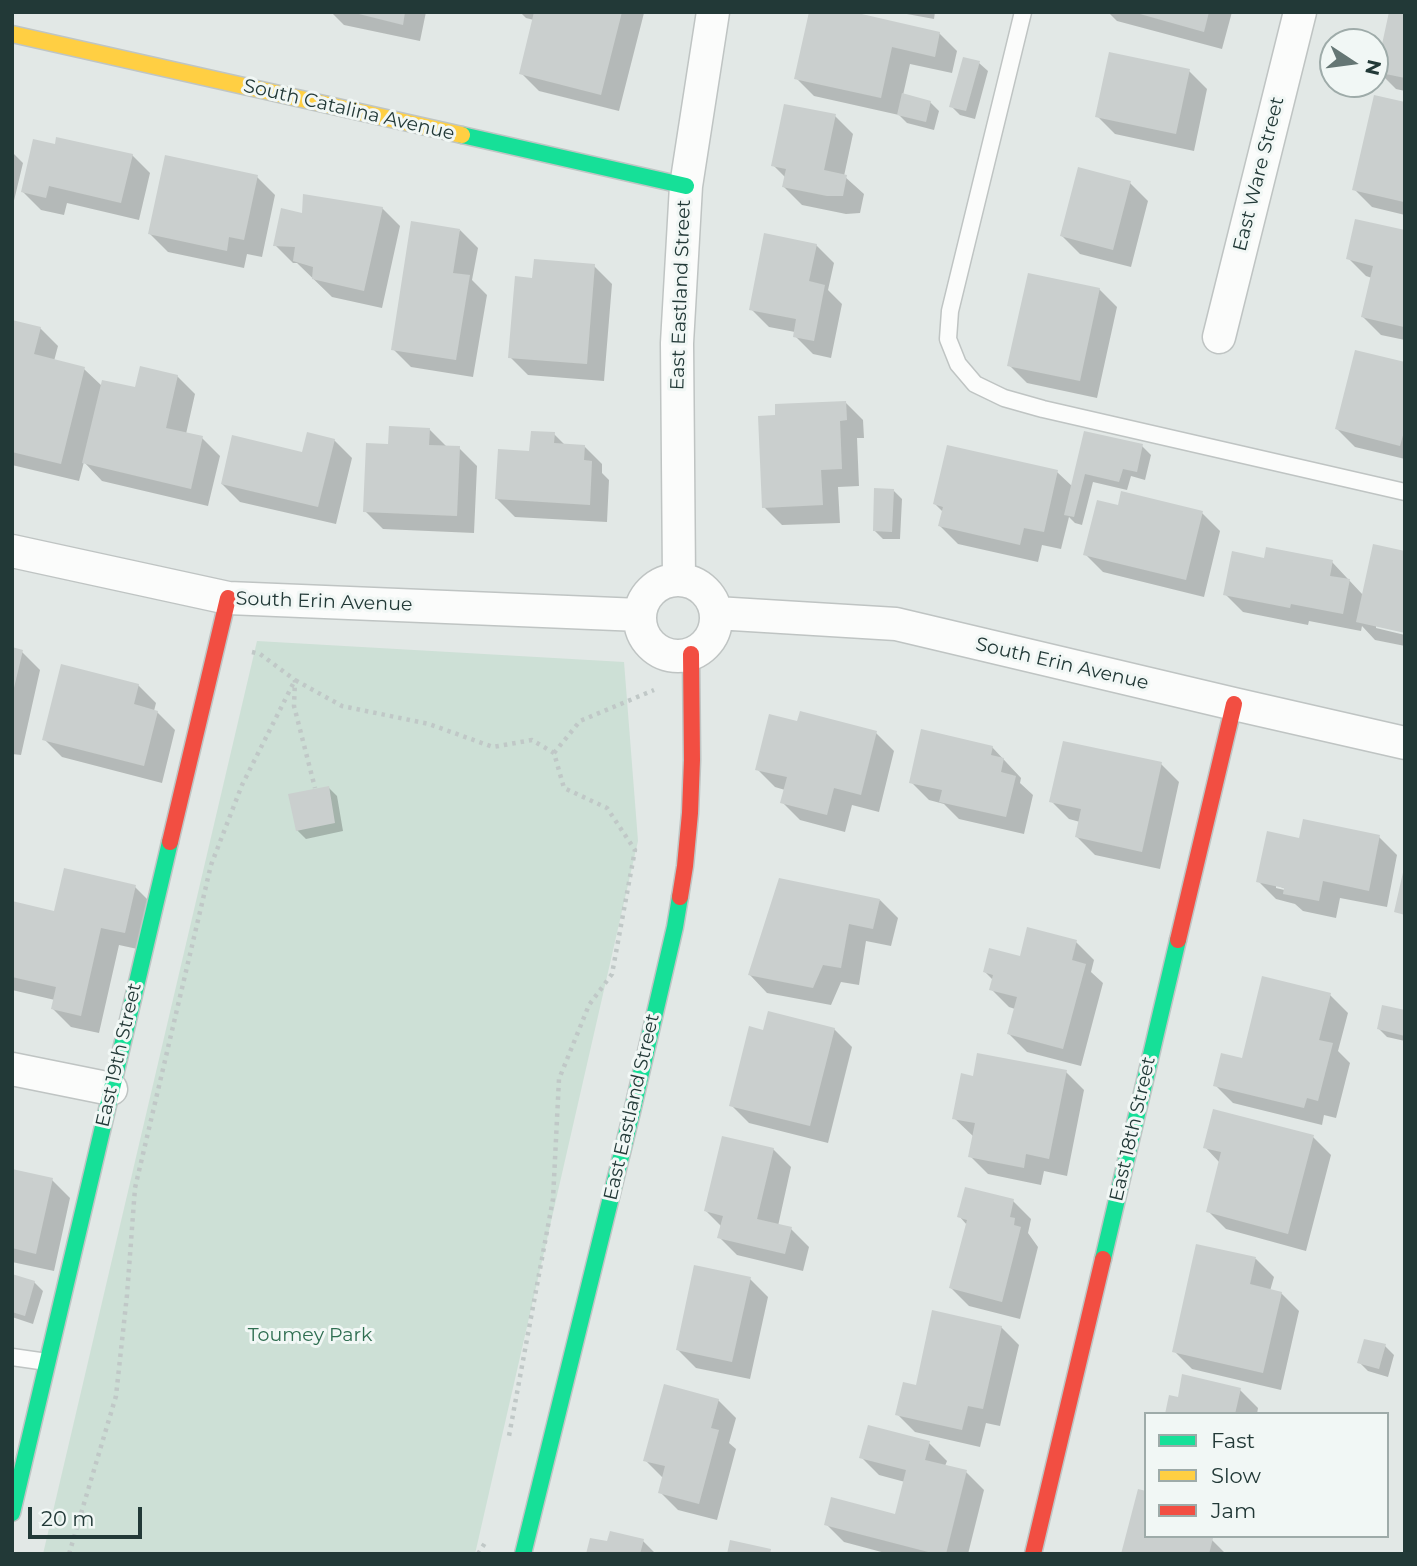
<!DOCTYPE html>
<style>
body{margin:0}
#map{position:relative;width:1417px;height:1566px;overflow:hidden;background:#e2e8e6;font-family:Montserrat,sans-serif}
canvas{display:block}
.frame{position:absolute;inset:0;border:14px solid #223937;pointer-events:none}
.legend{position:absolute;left:1144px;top:1412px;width:245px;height:126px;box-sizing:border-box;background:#f1f7f5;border:2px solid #9eaba9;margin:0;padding:9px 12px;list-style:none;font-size:21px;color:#223937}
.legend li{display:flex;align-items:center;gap:14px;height:35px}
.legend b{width:35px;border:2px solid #9eaba9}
.north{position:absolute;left:1319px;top:28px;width:70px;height:70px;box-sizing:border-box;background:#f1f7f5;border:2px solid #9eaba9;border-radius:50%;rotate:103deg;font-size:19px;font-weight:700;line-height:28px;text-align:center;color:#223937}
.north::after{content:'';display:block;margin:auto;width:24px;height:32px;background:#657674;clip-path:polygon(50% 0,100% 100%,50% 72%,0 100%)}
.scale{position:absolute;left:28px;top:1507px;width:114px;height:32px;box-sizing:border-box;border:4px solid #223937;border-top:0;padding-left:9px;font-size:21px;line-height:24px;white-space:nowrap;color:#223937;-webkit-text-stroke:5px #f1f7f5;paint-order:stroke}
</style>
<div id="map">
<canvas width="1417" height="1566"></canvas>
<div class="frame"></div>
<ul class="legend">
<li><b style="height:9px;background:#16e098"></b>Fast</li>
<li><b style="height:9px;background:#ffcf43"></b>Slow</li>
<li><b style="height:9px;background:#f24e42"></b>Jam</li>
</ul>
<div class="north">N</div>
<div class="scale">20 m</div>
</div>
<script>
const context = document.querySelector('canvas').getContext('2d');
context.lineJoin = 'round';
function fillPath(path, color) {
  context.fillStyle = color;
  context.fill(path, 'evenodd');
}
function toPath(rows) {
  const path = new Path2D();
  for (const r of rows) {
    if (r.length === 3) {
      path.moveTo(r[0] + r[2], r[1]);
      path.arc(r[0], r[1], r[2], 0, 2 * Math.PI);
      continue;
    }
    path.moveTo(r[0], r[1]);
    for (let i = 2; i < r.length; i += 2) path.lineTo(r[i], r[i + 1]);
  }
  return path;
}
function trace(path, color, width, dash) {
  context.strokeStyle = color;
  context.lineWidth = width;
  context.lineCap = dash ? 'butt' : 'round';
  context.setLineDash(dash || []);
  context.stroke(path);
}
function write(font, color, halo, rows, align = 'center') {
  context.font = font + ' Montserrat,sans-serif';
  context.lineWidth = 6;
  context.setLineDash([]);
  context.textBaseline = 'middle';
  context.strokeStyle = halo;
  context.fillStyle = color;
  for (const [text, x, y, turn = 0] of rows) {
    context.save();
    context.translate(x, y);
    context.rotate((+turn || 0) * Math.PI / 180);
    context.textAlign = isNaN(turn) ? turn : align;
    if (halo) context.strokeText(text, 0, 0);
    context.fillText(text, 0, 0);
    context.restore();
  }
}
fillPath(toPath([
 [257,641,624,662,638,841,475,1554,43,1554]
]), '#cde0d6');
fillPath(toPath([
 [331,12,426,12,420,41,344,25],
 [520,12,644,13,619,111,539,91,521,73,534,20,526,18],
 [811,12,939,33,957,51,952,73,910,64,903,95,930,102,939,111,934,130,907,123,899,115,814,96,796,78],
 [896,12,935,12,934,19],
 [1108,12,1232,12,1222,49,1117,21],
 [1405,12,1405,91,1396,89,1378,71],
 [979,63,988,71,975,119,960,115,951,106],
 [1189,71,1207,89,1194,151,1115,134,1097,116],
 [1405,104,1405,215,1372,207,1354,189],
 [835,116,853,134,844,176,864,194,860,213,846,214,802,205,784,187,786,178,773,165],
 [12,152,23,163,12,209],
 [132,155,150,173,139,220,67,203,64,215,41,210,23,192],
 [257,177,275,195,262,257,247,254,244,268,168,252,150,234],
 [1130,183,1148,201,1131,267,1080,254,1062,236],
 [382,208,400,226,382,308,332,297,297,263,293,263,275,245,304,215],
 [460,230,478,248,472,280,487,295,473,377,411,367,393,349],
 [1405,232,1405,340,1381,335,1363,317,1372,278,1366,276,1348,258],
 [816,245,834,263,828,290,842,304,831,358,813,354,795,336,795,332,769,327,751,309],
 [594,266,612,284,604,381,528,375,510,357,534,280],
 [1099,289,1117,307,1097,398,1027,383,1009,365],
 [12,321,40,328,58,346,54,361,84,369,102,386,137,390,177,376,195,394,186,434,202,438,220,456,208,506,102,481,84,462,79,481,12,465],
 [1405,364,1405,459,1355,447,1337,429],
 [845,402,863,420,864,438,857,438,859,486,838,487,840,523,782,525,764,507],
 [429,429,448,448,459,448,477,466,474,533,383,529,365,511,390,446],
 [1086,433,1142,446,1151,455,1145,480,1131,476,1127,490,1093,482,1082,525,1075,523,1069,517,1061,549,1042,545,1038,562,958,544,940,526,943,512,935,504,1057,472,1073,487],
 [554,434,566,446,584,446,602,464,602,473,609,480,607,522,515,517,497,499,531,453],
 [334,440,352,458,336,524,240,502,222,484,303,454],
 [893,490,902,499,900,539,883,539,874,530],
 [1119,508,1202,513,1220,531,1204,597,1103,572,1085,554],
 [1265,560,1332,562,1363,595,1376,625,1376,628,1405,635,1405,646,1375,640,1362,626,1361,631,1309,621,1308,625,1243,612,1225,594],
 [12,649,22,652,40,670,21,755,12,754],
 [138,685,156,703,154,711,157,712,175,730,162,783,62,757,44,739],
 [798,723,876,733,894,751,879,812,852,805,845,832,800,820,782,802,785,790,775,787,757,769],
 [992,747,1021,778,1020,783,1033,795,1024,834,959,819,944,804,929,800,911,782],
 [1161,764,1179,782,1160,869,1095,855,1077,837,1080,822,1069,819,1051,801],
 [328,787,337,796,343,831,306,839,297,830],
 [1379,837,1397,855,1387,907,1340,898,1336,918,1303,911,1295,904,1276,899,1258,881,1301,840],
 [1276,885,1293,892,1276,888],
 [135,887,153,905,142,950,119,945,99,1033,71,1027,53,1009,55,1000,12,990,12,903,56,913],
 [880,900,898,918,891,946,866,941,859,985,841,982,831,1005,767,993,750,975],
 [1076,942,1094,960,1091,972,1103,983,1081,1066,1027,1052,1009,1034,1015,1009,1009,1007,991,989,993,980,985,972,1021,958],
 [1330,995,1348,1013,1338,1051,1350,1063,1336,1118,1324,1115,1322,1125,1233,1103,1215,1085,1243,1060],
 [1405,1012,1405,1041,1387,1037,1379,1029],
 [834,1029,852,1047,828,1143,749,1123,731,1105,764,1032],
 [1066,1072,1084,1090,1067,1176,1044,1171,1041,1185,988,1174,970,1156,974,1137,954,1118,974,1078],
 [1313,1137,1331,1155,1306,1251,1226,1229,1208,1211,1220,1163,1205,1147],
 [773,1149,791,1167,778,1226,791,1229,809,1247,803,1271,737,1255,719,1237,722,1227,706,1211],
 [12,1171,52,1180,70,1198,54,1271,12,1262],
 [1013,1201,1031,1219,1028,1233,1038,1247,1020,1319,969,1306,951,1288,967,1225,959,1216],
 [1198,1246,1256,1259,1274,1277,1270,1291,1281,1293,1299,1311,1281,1390,1192,1369,1174,1351],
 [12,1276,34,1282,43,1291,33,1324,12,1317],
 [750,1279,768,1297,750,1379,696,1368,678,1350],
 [1001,1327,1019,1345,1000,1426,986,1423,980,1447,915,1432,897,1414,917,1387],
 [1365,1341,1385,1346,1394,1355,1388,1377,1368,1371,1359,1362],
 [1240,1390,1258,1408,1257,1414,1166,1414,1179,1399],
 [718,1400,736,1418,729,1443,736,1449,717,1520,678,1510,660,1492,664,1479,645,1460],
 [929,1443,947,1461,945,1466,966,1472,984,1490,968,1554,889,1554,844,1542,826,1524,896,1516,905,1482,879,1475,861,1457],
 [1146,1536,1212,1540,1226,1554,1123,1554],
 [643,1541,656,1554,588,1554,608,1544]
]), '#0003');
fillPath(toPath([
 [351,12,405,12,403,25],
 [534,12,622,12,601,95,519,74],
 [809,12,853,12,940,32,935,57,892,47,881,98,794,79],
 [1133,12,1209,12,1204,32],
 [1389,12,1405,12,1405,78,1376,72],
 [1109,52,1190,69,1176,134,1095,117],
 [963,57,980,61,966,111,949,107],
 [902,93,931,101,926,122,897,115],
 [1374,95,1405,102,1404,202,1352,190],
 [784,104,836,114,824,170,847,175,843,196,827,196,782,187,786,169,771,166],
 [56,137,133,154,121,203,49,186,46,198,21,192,33,139,55,144],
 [165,155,258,175,244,240,229,237,227,251,148,234],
 [1078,167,1131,181,1113,250,1060,236],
 [303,194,383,207,364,291,312,279,313,267,293,261,295,247,273,246,281,208,302,213],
 [1355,219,1405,230,1404,327,1361,317,1373,266,1346,259],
 [411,221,460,229,453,273,470,275,456,360,391,350],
 [764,233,817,244,809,281,825,285,814,341,793,337,796,319,749,310],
 [534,259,595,264,587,364,508,358,515,276,532,278],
 [1028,273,1100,288,1080,381,1007,366],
 [12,320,41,327,34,354,85,367,61,464,12,452],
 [1355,350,1405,362,1405,428,1400,446,1335,429],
 [140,366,178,375,166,428,203,436,191,489,82,463,102,380,135,387],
 [846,401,847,420,840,421,842,469,821,470,823,505,762,508,758,416,775,415,775,404],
 [389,426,430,428,429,445,460,446,457,516,363,512,366,443,388,444],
 [531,431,555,432,554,443,585,445,584,460,592,461,590,505,495,499,498,449,529,451],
 [1084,431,1143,444,1137,472,1123,469,1119,482,1085,474,1074,517,1064,515],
 [307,432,335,439,318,507,221,484,232,435,302,452],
 [947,445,1058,470,1044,532,1024,528,1020,545,938,526,943,507,933,504],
 [874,488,894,489,892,532,873,531],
 [1121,491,1203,511,1186,580,1083,555,1097,500,1118,505],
 [1373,544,1405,551,1405,633,1356,622],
 [1266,547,1333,560,1330,576,1350,579,1343,614,1291,604,1290,608,1223,595,1232,551,1264,558],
 [12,647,23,650,13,692,12,691],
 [61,664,139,684,134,704,158,711,144,766,42,740],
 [800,711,877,731,861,795,834,788,827,815,780,803,787,777,755,770,769,714,797,721],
 [921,729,993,746,991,755,1004,758,1001,772,1016,776,1006,817,939,802,942,790,909,783],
 [1063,741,1162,762,1142,852,1075,837,1081,809,1049,802],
 [329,786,335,823,296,831,288,794],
 [1303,819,1380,835,1369,891,1323,881,1319,901,1283,894,1284,888,1256,882,1267,831,1299,838],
 [64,868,136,885,125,933,101,928,81,1016,51,1009,56,987,12,977,12,901,54,911],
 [1404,868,1405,869,1405,915,1394,912],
 [779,878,880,899,873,929,849,924,841,968,823,965,813,988,748,975],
 [1027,927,1077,940,1072,960,1086,964,1063,1049,1007,1034,1017,997,989,990,993,975,983,972,989,948,1020,956],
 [1262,976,1331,993,1319,1040,1333,1043,1318,1101,1307,1098,1304,1108,1213,1086,1221,1053,1242,1058],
 [1382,1005,1405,1010,1405,1036,1377,1029],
 [768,1011,835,1028,810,1126,729,1106,749,1026,763,1030],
 [977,1053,1067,1070,1049,1159,1026,1154,1024,1168,968,1157,975,1123,952,1119,961,1073,973,1076],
 [1213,1109,1314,1135,1288,1234,1206,1212,1221,1152,1203,1148],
 [722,1136,774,1148,757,1219,792,1227,785,1254,717,1238,723,1216,704,1211],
 [12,1169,53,1178,36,1254,12,1248],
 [965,1187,1014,1199,1010,1217,1015,1218,1014,1225,1021,1227,1002,1302,949,1288,967,1220,957,1217],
 [1196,1244,1256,1257,1250,1284,1282,1292,1263,1373,1172,1352],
 [694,1265,751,1277,732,1362,676,1350],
 [12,1274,35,1281,25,1316,12,1312],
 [932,1310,1002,1326,983,1409,968,1406,962,1430,895,1415,903,1382,916,1385],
 [1364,1339,1386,1344,1379,1369,1357,1363],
 [1182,1374,1241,1388,1235,1414,1165,1414,1169,1395,1178,1397],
 [664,1384,719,1399,711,1428,719,1430,699,1504,658,1493,665,1466,643,1461],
 [868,1425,930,1441,925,1460,967,1470,946,1554,936,1554,824,1525,831,1497,895,1514,906,1470,859,1458],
 [1138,1489,1146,1491,1146,1536,1206,1536,1213,1538,1209,1554,1121,1554],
 [610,1531,644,1539,640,1554,586,1554,590,1538,607,1541],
 [730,1540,771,1549,770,1554,727,1554]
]), '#cacfce');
const lane = toPath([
 [1023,12,950,311,948,339,958,364,975,384,1004,398,1043,409,1405,492],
 [12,1357,47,1362]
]);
const street = toPath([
 [1219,337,1300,12],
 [12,551,228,598,640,615],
 [678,618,38],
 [679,580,677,343,686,186,713,12],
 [716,613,896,624,1234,704,1405,743],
 [12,1069,111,1089]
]);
const fast = toPath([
 [462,135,686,186],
 [1103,1259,1178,940],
 [12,1513,170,842],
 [523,1554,632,1112,675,927,680,897]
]);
const slow = toPath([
 [12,34,462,135]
]);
const jam = toPath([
 [170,842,228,598],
 [680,897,685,866,690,813,692,760,691,654],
 [1178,940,1234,704],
 [1033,1554,1103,1259]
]);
trace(lane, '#bfc4c3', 19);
trace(street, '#bfc4c3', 35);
trace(fast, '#bfc5c4', 19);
trace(slow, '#bfc5c4', 19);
trace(jam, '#bfc5c4', 19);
trace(toPath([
 [252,652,260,654,295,680,294,706,315,788],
 [554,753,580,721,654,690],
 [69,1554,116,1396,127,1295,135,1188,211,865,242,785,295,680,342,706,429,724,493,747,532,740,554,753,564,788,607,808,635,850,612,974,589,1005,559,1079,553,1199,509,1436],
 [478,1554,485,1543]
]), '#c0c8c7', 4.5, [3.5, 5]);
trace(lane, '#fbfcfb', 16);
trace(street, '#fbfcfb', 32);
trace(fast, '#16e098', 16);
trace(slow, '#ffcf43', 16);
trace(jam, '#f24e42', 16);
write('19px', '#223937', '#f1f7f5', [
 ["South Catalina Avenue",349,110,13],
 ["East Ware Street",1259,174,-76],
 ["East Eastland Street",681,295,-88],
 ["South Erin Avenue",324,602,2],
 ["South Erin Avenue",1062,664,13],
 ["East 19th Street",119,1055,-77],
 ["East Eastland Street",632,1107,-77],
 ["East 18th Street",1133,1129,-77]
]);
write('19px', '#2f6e51', '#f1f7f5', [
 ["Toumey Park",310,1335]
]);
</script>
